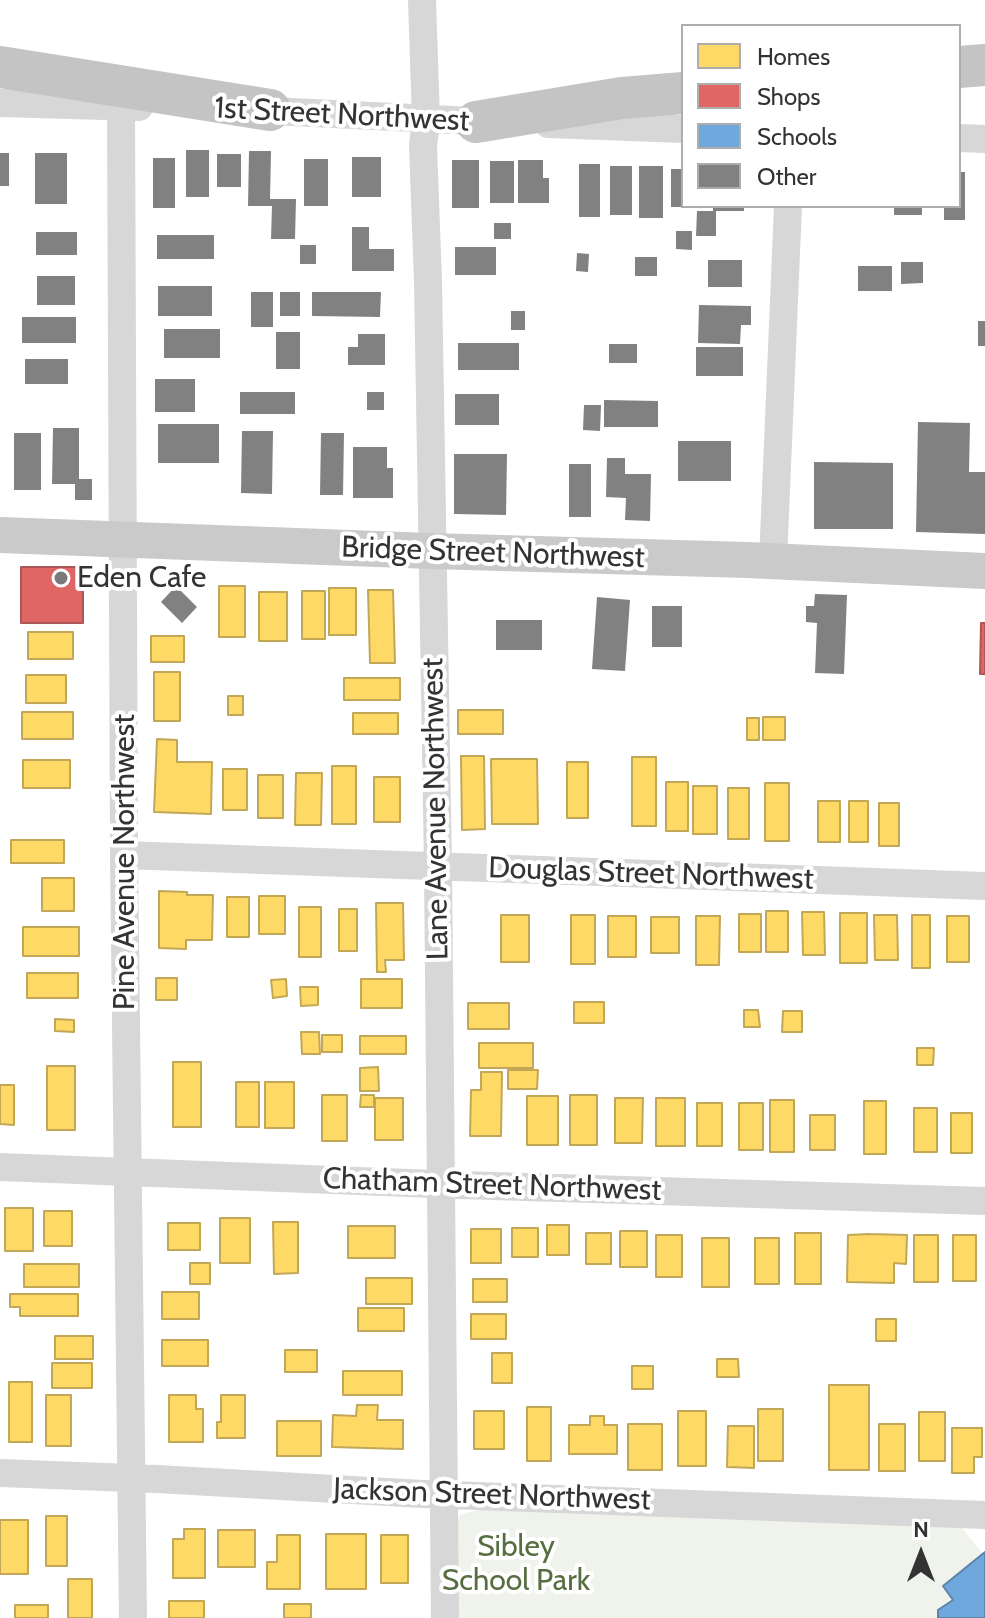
<!DOCTYPE html>
<style>
body{margin:0}
#map{position:relative;width:985px;height:1618px;overflow:hidden;background:#fff;font-family:Cabin,sans-serif}
canvas{display:block}
.legend{position:absolute;left:681px;top:24px;width:280px;height:184px;box-sizing:border-box;background:#fff;border:2px solid #adadad;margin:0;padding:10px 14px;list-style:none;font-size:24px;color:#333}
.legend li{display:flex;align-items:center;gap:16px;height:40px}
.legend b{width:40px;border:2px solid #adadad}
.north{position:absolute;left:881px;top:1514px;width:80px;height:80px;-webkit-text-stroke:6px #fff;paint-order:stroke;rotate:0deg;font-size:22px;font-weight:700;line-height:32px;text-align:center;color:#333}
.north::after{content:'';display:block;margin:auto;width:28px;height:36px;background:#333;clip-path:polygon(50% 0,100% 100%,50% 72%,0 100%)}
</style>
<div id="map">
<canvas width="985" height="1618"></canvas>
<ul class="legend">
<li><b style="height:22px;background:#ffd966"></b>Homes</li>
<li><b style="height:22px;background:#e06666"></b>Shops</li>
<li><b style="height:22px;background:#6fa8dc"></b>Schools</li>
<li><b style="height:22px;background:#818181"></b>Other</li>
</ul>
<div class="north">N</div>
</div>
<script>
const context = document.querySelector('canvas').getContext('2d');
context.lineJoin = 'round';
function fillPath(path, color) {
  context.fillStyle = color;
  context.fill(path, 'evenodd');
}
function toPath(rows) {
  const path = new Path2D();
  for (const r of rows) {
    path.moveTo(r[0], r[1]);
    for (let i = 2; i < r.length; i += 2) path.lineTo(r[i], r[i + 1]);
  }
  return path;
}
function trace(path, color, width, dash) {
  context.strokeStyle = color;
  context.lineWidth = width;
  context.lineCap = dash ? 'butt' : 'round';
  context.setLineDash(dash || []);
  context.stroke(path);
}
function write(font, color, halo, rows, align = 'center') {
  context.font = font + ' Cabin,sans-serif';
  context.lineWidth = 8;
  context.setLineDash([]);
  context.textBaseline = 'middle';
  context.strokeStyle = halo;
  context.fillStyle = color;
  for (const [text, x, y, turn = 0] of rows) {
    context.save();
    context.translate(x, y);
    context.rotate((+turn || 0) * Math.PI / 180);
    context.textAlign = isNaN(turn) ? turn : align;
    if (halo) context.strokeText(text, 0, 0);
    context.fillText(text, 0, 0);
    context.restore();
  }
}
fillPath(toPath([
 [481,1509,961,1527,983,1554,943,1586,953,1600,938,1610,938,1618,458,1618,458,1520,460,1515]
]), '#f0f3ec');
const homes = toPath([
 [219,586,245,586,245,637,219,637,219,586],
 [329,588,356,588,356,635,329,635,329,588],
 [368,590,393,590,395,663,370,663,368,590],
 [302,591,325,591,325,639,302,639,302,591],
 [259,592,287,592,287,641,259,641,259,592],
 [28,632,73,632,73,659,28,659,28,632],
 [151,636,184,636,184,662,151,662,151,636],
 [154,672,180,672,180,721,154,721,154,672],
 [26,675,66,675,66,703,26,703,26,675],
 [344,678,400,678,400,700,344,700,344,678],
 [228,696,243,696,243,715,228,715,228,696],
 [458,710,503,710,503,734,458,734,458,710],
 [22,712,73,712,73,739,22,739,22,712],
 [353,713,398,713,398,734,353,734,353,713],
 [763,717,785,717,785,740,763,740,763,717],
 [747,718,759,718,759,740,747,740,747,718],
 [157,739,177,740,177,762,212,762,211,814,154,812,157,739],
 [461,756,484,756,485,829,462,830,461,756],
 [632,757,656,757,656,826,632,826,632,757],
 [491,759,537,759,538,824,492,824,491,759],
 [23,760,70,760,70,788,23,788,23,760],
 [567,762,588,762,588,818,567,818,567,762],
 [332,766,356,766,356,824,332,824,332,766],
 [223,769,247,769,247,810,223,810,223,769],
 [296,773,322,773,321,825,295,825,296,773],
 [258,775,283,775,283,818,258,818,258,775],
 [374,777,400,777,400,822,374,822,374,777],
 [666,782,688,782,688,831,666,831,666,782],
 [765,783,789,783,789,841,765,841,765,783],
 [693,786,717,786,717,834,693,834,693,786],
 [728,788,749,788,749,839,728,839,728,788],
 [818,801,840,801,840,842,818,842,818,801],
 [849,801,868,801,868,842,849,842,849,801],
 [879,803,899,803,899,846,879,846,879,803],
 [11,840,64,840,64,863,11,863,11,840],
 [42,878,74,878,74,911,42,911,42,878],
 [159,891,187,892,187,895,213,895,212,940,186,940,186,949,159,948,159,891],
 [259,896,285,896,285,934,259,934,259,896],
 [227,897,249,897,249,937,227,937,227,897],
 [376,903,403,903,404,960,385,960,386,972,377,972,376,903],
 [299,907,321,907,321,957,299,957,299,907],
 [339,909,357,909,357,951,339,951,339,909],
 [766,911,788,911,788,952,766,952,766,911],
 [802,912,824,912,825,955,803,955,802,912],
 [840,913,867,913,867,963,840,963,840,913],
 [739,914,761,914,761,952,739,952,739,914],
 [501,915,529,915,529,962,501,962,501,915],
 [571,915,595,915,595,964,571,964,571,915],
 [874,915,897,915,898,960,875,960,874,915],
 [912,915,930,915,930,968,912,968,912,915],
 [608,916,636,916,636,957,608,957,608,916],
 [696,916,720,916,719,965,696,965,696,916],
 [947,916,969,916,969,962,947,962,947,916],
 [651,917,679,917,679,953,651,953,651,917],
 [23,927,79,927,79,956,23,956,23,927],
 [27,973,78,973,78,998,27,998,27,973],
 [156,978,177,978,177,1000,156,1000,156,978],
 [286,979,287,996,273,998,271,980,286,979],
 [361,979,402,979,402,1008,361,1008,361,979],
 [300,987,318,987,318,1005,301,1006,300,987],
 [574,1002,604,1002,604,1023,574,1023,574,1002],
 [468,1003,509,1003,509,1029,468,1029,468,1003],
 [744,1010,758,1010,760,1027,744,1027,744,1010],
 [783,1011,802,1011,802,1032,782,1032,783,1011],
 [55,1019,74,1020,74,1032,55,1031,55,1019],
 [301,1032,319,1032,320,1054,302,1054,301,1032],
 [322,1035,342,1035,342,1052,322,1052,322,1035],
 [360,1036,406,1036,406,1054,360,1054,360,1036],
 [479,1043,533,1043,533,1068,479,1068,479,1043],
 [917,1048,934,1048,933,1065,917,1065,917,1048],
 [173,1062,201,1062,201,1127,173,1127,173,1062],
 [47,1066,75,1066,75,1130,47,1130,47,1066],
 [378,1067,379,1091,360,1091,360,1068,378,1067],
 [508,1070,538,1070,537,1089,508,1089,508,1070],
 [481,1072,502,1072,501,1136,470,1136,471,1090,481,1090,481,1072],
 [236,1082,259,1082,259,1127,236,1127,236,1082],
 [265,1082,294,1082,294,1128,265,1128,265,1082],
 [0,1085,14,1085,14,1125,0,1124,0,1085],
 [322,1095,347,1095,347,1141,322,1141,322,1095],
 [361,1095,374,1095,374,1107,360,1107,361,1095],
 [570,1095,597,1095,597,1145,570,1145,570,1095],
 [527,1096,558,1096,558,1145,527,1145,527,1096],
 [375,1098,403,1098,403,1140,375,1140,375,1098],
 [615,1098,643,1098,642,1143,615,1143,615,1098],
 [656,1098,685,1098,685,1146,656,1146,656,1098],
 [770,1100,794,1100,794,1152,770,1152,770,1100],
 [864,1101,886,1101,886,1154,864,1154,864,1101],
 [697,1103,722,1103,722,1146,697,1146,697,1103],
 [739,1103,763,1103,763,1150,739,1150,739,1103],
 [914,1108,937,1108,937,1152,914,1152,914,1108],
 [951,1113,972,1113,972,1153,951,1153,951,1113],
 [810,1115,835,1115,835,1150,810,1150,810,1115],
 [5,1208,33,1208,33,1251,5,1251,5,1208],
 [44,1211,72,1211,72,1246,44,1246,44,1211],
 [220,1218,250,1218,250,1263,220,1263,220,1218],
 [273,1222,298,1222,298,1273,274,1274,273,1222],
 [168,1223,200,1223,200,1250,168,1250,168,1223],
 [547,1225,569,1225,569,1255,547,1255,547,1225],
 [348,1226,395,1226,395,1258,348,1258,348,1226],
 [512,1228,538,1228,538,1257,512,1257,512,1228],
 [471,1229,501,1229,501,1263,471,1263,471,1229],
 [620,1231,647,1231,647,1267,620,1267,620,1231],
 [586,1233,611,1233,611,1264,586,1264,586,1233],
 [795,1233,821,1233,821,1284,795,1284,795,1233],
 [870,1234,907,1235,906,1264,894,1263,894,1283,847,1282,848,1235,870,1234],
 [656,1235,682,1235,682,1277,656,1277,656,1235],
 [914,1235,938,1235,938,1282,914,1282,914,1235],
 [953,1235,976,1235,976,1281,953,1281,953,1235],
 [702,1238,729,1238,729,1287,702,1287,702,1238],
 [755,1238,779,1238,779,1284,755,1284,755,1238],
 [190,1263,210,1263,210,1284,190,1284,190,1263],
 [24,1264,79,1264,79,1287,24,1287,24,1264],
 [366,1278,412,1278,412,1304,366,1304,366,1278],
 [473,1279,507,1279,507,1302,473,1302,473,1279],
 [162,1292,199,1292,199,1319,162,1319,162,1292],
 [10,1294,78,1294,78,1316,20,1316,20,1307,10,1307,10,1294],
 [358,1308,404,1308,404,1331,358,1331,358,1308],
 [471,1314,506,1314,506,1339,471,1339,471,1314],
 [876,1319,896,1319,896,1341,876,1341,876,1319],
 [55,1336,93,1336,93,1359,55,1359,55,1336],
 [162,1340,208,1340,208,1366,162,1366,162,1340],
 [285,1350,317,1350,317,1372,285,1372,285,1350],
 [492,1353,512,1353,512,1383,492,1383,492,1353],
 [717,1359,738,1359,739,1377,717,1377,717,1359],
 [52,1363,92,1363,92,1388,52,1388,52,1363],
 [632,1366,653,1366,653,1389,632,1389,632,1366],
 [343,1371,402,1371,402,1395,343,1395,343,1371],
 [9,1382,32,1382,32,1442,9,1442,9,1382],
 [829,1385,869,1385,869,1470,829,1470,829,1385],
 [46,1395,71,1395,71,1446,46,1446,46,1395],
 [169,1395,196,1395,196,1409,203,1409,203,1442,169,1442,169,1395],
 [221,1395,245,1395,245,1438,217,1438,217,1422,221,1422,221,1395],
 [357,1405,378,1405,377,1420,403,1420,403,1449,332,1447,333,1415,356,1416,357,1405],
 [527,1407,551,1407,551,1461,527,1461,527,1407],
 [758,1409,783,1409,783,1461,758,1461,758,1409],
 [474,1411,504,1411,504,1449,474,1449,474,1411],
 [678,1411,706,1411,706,1466,678,1466,678,1411],
 [919,1412,945,1412,945,1461,919,1461,919,1412],
 [590,1416,604,1416,604,1425,617,1425,617,1454,569,1454,569,1425,590,1425,590,1416],
 [277,1421,321,1421,321,1456,277,1456,277,1421],
 [628,1424,662,1424,662,1470,628,1470,628,1424],
 [879,1424,905,1424,905,1471,879,1471,879,1424],
 [728,1426,754,1426,754,1468,727,1467,728,1426],
 [952,1428,982,1428,982,1457,974,1457,974,1473,952,1473,952,1428],
 [46,1516,67,1516,67,1566,46,1566,46,1516],
 [0,1520,28,1520,28,1574,0,1574,0,1520],
 [184,1529,205,1529,205,1578,173,1578,173,1539,184,1539,184,1529],
 [218,1530,255,1530,255,1567,218,1567,218,1530],
 [326,1534,366,1534,366,1589,326,1589,326,1534],
 [277,1535,300,1535,300,1589,267,1589,267,1562,277,1562,277,1535],
 [381,1535,408,1535,408,1583,381,1583,381,1535],
 [68,1579,92,1579,92,1618,68,1618,68,1579],
 [169,1601,204,1601,204,1618,169,1618,169,1601],
 [284,1604,311,1604,311,1618,284,1618,284,1604],
 [15,1605,48,1605,48,1618,15,1618,15,1605]
]);
fillPath(homes, '#ffd966');
trace(homes, '#c2a757', 2);
const shops = toPath([
 [21,567,83,567,83,623,21,623,21,567],
 [981,623,985,623,985,674,980,674,981,623]
]);
fillPath(shops, '#e06666');
trace(shops, '#ac5757', 2);
const schools = toPath([
 [985,1552,985,1618,938,1618,938,1610,953,1600,943,1586,985,1552]
]);
fillPath(schools, '#6fa8dc');
trace(schools, '#5d85a9', 2);
fillPath(toPath([
 [186,150,209,150,209,197,186,197],
 [249,151,271,151,270,199,296,199,295,239,271,239,272,206,248,206],
 [0,153,9,153,9,186,0,186],
 [35,153,67,153,67,204,35,204],
 [217,154,241,154,241,187,217,187],
 [352,157,381,157,381,197,352,197],
 [153,158,175,158,175,208,153,208],
 [304,159,328,159,328,206,304,206],
 [452,160,479,160,479,208,452,208],
 [518,160,543,160,543,178,549,178,549,203,518,203],
 [490,161,514,161,514,203,490,203],
 [579,164,600,164,600,217,579,217],
 [610,166,632,166,632,215,610,215],
 [639,166,663,166,663,218,639,218],
 [671,169,683,169,683,207,671,207],
 [959,172,965,172,965,220,944,220,944,206,959,206],
 [713,206,744,206,744,211,716,211,716,236,696,236,697,211,713,211],
 [894,206,922,206,922,215,894,215],
 [494,223,511,223,511,239,494,239],
 [352,227,369,227,369,249,394,249,394,271,352,271],
 [676,231,692,231,692,250,676,249],
 [36,232,77,232,77,255,36,255],
 [157,235,214,235,214,259,157,259],
 [300,245,316,245,316,264,300,264],
 [455,247,496,247,496,275,455,275],
 [577,253,589,254,588,272,576,271],
 [635,257,657,257,657,276,635,276],
 [708,260,742,260,742,287,708,287],
 [901,262,923,262,923,283,901,284],
 [858,266,892,266,892,291,858,291],
 [37,276,75,276,75,305,37,305],
 [158,286,212,286,212,316,158,316],
 [251,292,273,292,273,327,251,327],
 [280,292,300,292,300,316,280,316],
 [312,292,381,292,380,317,312,316],
 [699,305,751,306,751,325,741,325,740,344,698,343],
 [511,311,525,311,525,330,511,330],
 [22,317,76,317,76,343,22,343],
 [978,321,985,321,985,346,978,346],
 [164,329,220,329,220,358,164,358],
 [276,332,300,332,300,369,276,369],
 [358,334,385,334,385,365,348,365,348,347,358,347],
 [458,343,519,343,519,370,458,370],
 [609,344,637,344,637,363,609,363],
 [696,347,743,347,743,376,696,376],
 [25,359,68,359,68,384,25,384],
 [155,379,195,379,195,412,155,412],
 [240,392,295,392,295,414,240,414],
 [367,392,384,392,384,410,367,410],
 [455,394,499,394,499,425,455,425],
 [604,400,658,401,658,427,604,427],
 [584,405,601,405,600,431,583,430],
 [918,422,970,423,969,472,985,472,985,534,916,532],
 [158,424,219,424,219,463,158,463],
 [53,428,79,428,79,479,92,479,92,500,75,500,75,484,52,484],
 [242,431,273,431,272,494,241,493],
 [14,433,41,433,41,490,14,490],
 [321,433,344,433,343,495,320,495],
 [678,441,731,441,731,481,678,481],
 [353,447,387,447,387,468,393,468,393,498,353,498],
 [454,454,507,454,506,515,454,514],
 [607,458,625,458,625,474,651,474,650,521,625,520,626,498,606,497],
 [814,462,893,463,893,529,814,529],
 [569,464,591,464,591,517,569,517],
 [176,586,197,607,182,623,161,602],
 [815,594,847,595,844,674,815,673,817,623,806,622,806,606,814,606],
 [597,597,630,600,625,671,592,669],
 [652,606,682,606,682,647,652,647],
 [496,620,542,620,542,650,496,650]
]), '#818181');
trace(toPath([
 [422,0,426,120,423,146,428,281,438,867,445,1618],
 [0,103,139,107],
 [121,107,124,855,133,1618],
 [252,110,494,122],
 [548,124,683,129],
 [959,138,985,139],
 [773,561,788,206],
 [124,855,985,886],
 [0,1167,460,1185,985,1201],
 [0,1473,157,1479,423,1494,985,1515]
]), '#d7d7d7', 28);
trace(toPath([
 [0,535,431,551,747,560,985,571]
]), '#cacaca', 36);
trace(toPath([
 [0,67,270,110],
 [959,67,985,65],
 [476,122,622,98,683,93]
]), '#c4c4c4', 42);
for (const [x, y, r, color] of [
 [61,578,8,"#7a7a7a"]
]) {
  const dot = new Path2D();
  dot.arc(x, y, r, 0, 2 * Math.PI);
  context.fillStyle = color;
  context.fill(dot);
  trace(dot, '#fff', 3);
}
write('30px', '#333', '#fff', [
 ["1st Street Northwest",342,115,3],
 ["Bridge Street Northwest",493,553,2],
 ["Lane Avenue Northwest",436,809,-91],
 ["Pine Avenue Northwest",125,862,-90],
 ["Douglas Street Northwest",651,874,2],
 ["Chatham Street Northwest",492,1185,2],
 ["Jackson Street Northwest",492,1495,2]
]);
write('30px', '#333', '#fff', [
 ["Eden Cafe",77,578]
], 'left');
write('30px', '#576e40', '#fff', [
 ["Sibley",516,1547],
 ["School Park",516,1581]
]);
</script>
